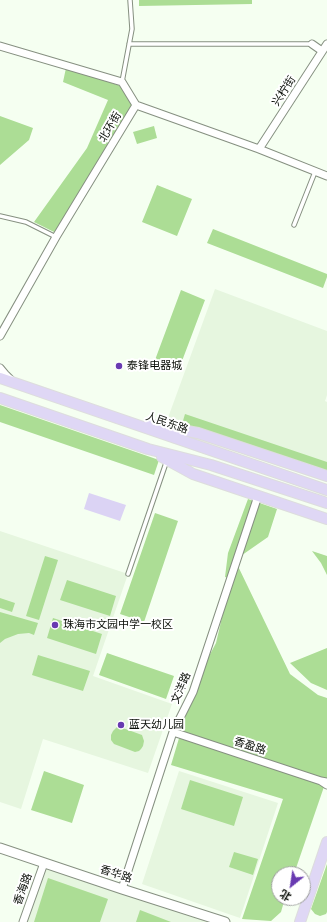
<!DOCTYPE html>
<meta charset="utf-8">
<style>
body{margin:0}
#map{position:relative;width:327px;height:922px;overflow:hidden;background:#f5fff1;font-family:"Public Sans","Noto Sans SC",sans-serif}
canvas{display:block}
.north{position:absolute;left:271px;top:866px;width:40px;height:40px;box-sizing:border-box;background:#fff;border:1px solid #9d9f9d;border-radius:50%;rotate:210deg;font-size:11px;font-weight:700;line-height:16px;text-align:center;color:#0b0f09}
.north::after{content:'';display:block;margin:auto;width:14px;height:18px;background:#683ab1;clip-path:polygon(50% 0,100% 100%,50% 72%,0 100%)}
</style>
<div id="map">
<canvas width="327" height="922"></canvas>
<div class="north">北</div>
</div>
<script>
const context = document.querySelector('canvas').getContext('2d');
context.lineJoin = 'round';
function fillPath(path, color) {
  context.fillStyle = color;
  context.fill(path, 'evenodd');
}
function toPath(rows) {
  const path = new Path2D();
  for (const r of rows) {
    path.moveTo(r[0], r[1]);
    for (let i = 2; i < r.length; i += 2) path.lineTo(r[i], r[i + 1]);
  }
  return path;
}
function trace(path, color, width, dash) {
  context.strokeStyle = color;
  context.lineWidth = width;
  context.lineCap = dash ? 'butt' : 'round';
  context.setLineDash(dash || []);
  context.stroke(path);
}
function write(font, color, halo, rows, align = 'center') {
  context.font = font + ' "Public Sans","Noto Sans SC",sans-serif';
  context.lineWidth = 4;
  context.setLineDash([]);
  context.textBaseline = 'middle';
  context.strokeStyle = halo;
  context.fillStyle = color;
  for (const [text, x, y, turn = 0] of rows) {
    context.save();
    context.translate(x, y);
    context.rotate((+turn || 0) * Math.PI / 180);
    context.textAlign = isNaN(turn) ? turn : align;
    if (halo) context.strokeText(text, 0, 0);
    context.fillText(text, 0, 0);
    context.restore();
  }
}
fillPath(toPath([
 [215,289,327,331,327,395,325,401,327,402,327,476,165,426],
 [0,531,128,574,93,676,172,704,148,773,43,739,21,809,0,802],
 [179,771,278,803,240,918,142,884],
 [44,863,225,922,23,922]
]), '#e6f6df');
fillPath(toPath([
 [139,0,252,0,252,4,139,6],
 [66,68,121,86,132,105,56,233,34,222,87,148,108,100,63,82],
 [0,116,33,128,29,140,0,165],
 [154,126,157,138,137,144,133,132],
 [157,185,192,199,177,236,142,222],
 [213,229,327,274,327,277,323,288,207,243],
 [181,290,205,300,179,369,155,360],
 [0,405,159,460,154,475,0,422],
 [185,414,327,462,327,472,182,424],
 [248,499,277,509,268,537,235,560,290,674,318,695,327,698,327,778,294,874,279,874,279,898,285,898,281,912,271,921,242,919,283,799,171,765,188,708,203,663,207,660,216,643,231,579,225,577,228,553],
 [155,513,178,521,144,622,120,614],
 [312,551,327,556,327,575,321,563],
 [45,556,58,560,39,620,26,616],
 [67,580,116,596,110,616,60,600],
 [0,598,15,603,12,612,0,608],
 [0,612,38,623,34,635,29,633,18,634,5,639,0,643],
 [53,618,102,634,96,654,47,638],
 [327,648,327,690,311,683,290,663],
 [107,653,174,676,166,699,99,675],
 [38,655,90,671,83,691,32,675],
 [117,727,120,727,142,735,144,741,143,746,141,749,139,751,135,752,114,744,111,740,111,735,113,731],
 [44,771,84,785,72,823,31,810],
 [190,780,243,797,234,826,181,809],
 [234,852,258,859,253,875,229,867],
 [327,864,327,912,326,914,320,916,315,914,311,909],
 [48,878,108,899,100,922,34,922],
 [140,910,171,922,136,922]
]), '#acdd95');
fillPath(toPath([
 [89,493,126,505,120,521,84,509]
]), '#dbd3f4');
const lane = toPath([
 [129,44,312,44],
 [122,82,132,29,130,0],
 [0,216,26,222,56,237],
 [294,225,315,172],
 [128,574,167,460]
]);
const street = toPath([
 [312,44,322,51],
 [0,46,122,82,136,105],
 [259,149,327,44],
 [0,336,56,237,136,105,259,149,327,176],
 [0,368,5,374,11,380],
 [173,732,321,781],
 [327,782,321,781,327,785],
 [122,889,173,732,193,692,258,496],
 [23,922,44,863]
]);
const secondary = toPath([
 [0,848,122,889,225,922]
]);
const primary = toPath([
 [0,378,327,490],
 [0,398,148,449,211,465,327,503],
 [149,424,198,433,327,476],
 [162,457,193,474,327,519],
 [300,922,327,842]
]);
trace(lane, '#869081', 5.5);
trace(street, '#869081', 9);
trace(secondary, '#869081', 11);
trace(primary, '#ddd', 12);
trace(lane, '#fff', 3.5);
trace(street, '#fff', 7);
trace(secondary, '#fff', 9);
trace(primary, '#dfd7f5', 10);
for (const [x, y, r, color] of [
 [119,366,4,"#683ab1"],
 [55,625,4,"#683ab1"],
 [121,725,4,"#683ab1"]
]) {
  const dot = new Path2D();
  dot.arc(x, y, r, 0, 2 * Math.PI);
  context.fillStyle = color;
  context.fill(dot);
  trace(dot, '#fff', 1.5);
}
write('11px', '#0b0f09', '#fff', [
 ["兴柠街",284,91,-57],
 ["北环街",110,127,-59],
 ["人民东路",167,423,19],
 ["文洋路",181,688,-67],
 ["香盈路",250,746,18],
 ["香华路",116,874,18],
 ["香海路",23,889,-70]
]);
write('11px', '#0b0f09', '#fff', [
 ["泰锋电器城",127,366],
 ["珠海市文园中学一校区",63,625],
 ["蓝天幼儿园",129,725]
], 'left');
</script>
